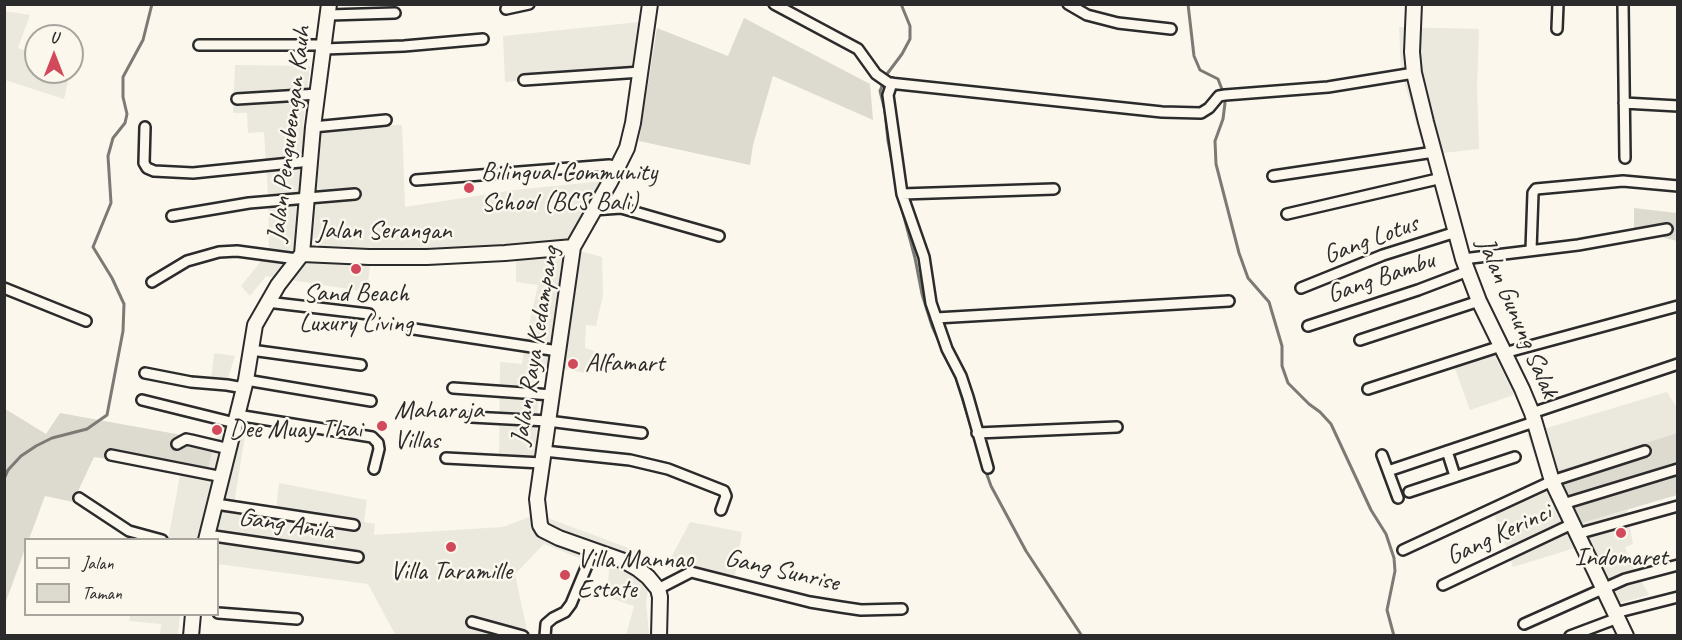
<!DOCTYPE html>
<style>
body{margin:0}
#map{position:relative;width:1682px;height:640px;overflow:hidden;background:#fbf7ec;font-family:Caveat,sans-serif}
canvas{display:block}
.frame{position:absolute;inset:0;border:6px solid #2b2b2b;pointer-events:none}
.legend{position:absolute;left:24px;top:538px;width:195px;height:78px;box-sizing:border-box;background:#fbf7ec;border:2px solid #a8a59f;margin:0;padding:8px 10px;list-style:none;font-size:18px;color:#2b2b2b}
.legend li{display:flex;align-items:center;gap:12px;height:30px}
.legend b{width:30px;border:2px solid #a8a59f}
.north{position:absolute;left:24px;top:24px;width:60px;height:60px;box-sizing:border-box;background:#fbf7ec;border:2px solid #a8a59f;border-radius:50%;rotate:0deg;font-size:16px;font-weight:700;line-height:24px;text-align:center;color:#2b2b2b}
.north::after{content:'';display:block;margin:auto;width:21px;height:27px;background:#d1495b;clip-path:polygon(50% 0,100% 100%,50% 72%,0 100%)}
</style>
<div id="map">
<canvas width="1682" height="640"></canvas>
<div class="frame"></div>
<ul class="legend">
<li><b style="height:8px;background:#fbf7ec"></b>Jalan</li>
<li><b style="height:16px;background:#dddad0"></b>Taman</li>
</ul>
<div class="north">U</div>
</div>
<script>
const context = document.querySelector('canvas').getContext('2d');
context.lineJoin = 'round';
function fillPath(path, color) {
  context.fillStyle = color;
  context.fill(path, 'evenodd');
}
function toPath(rows) {
  const path = new Path2D();
  for (const r of rows) {
    path.moveTo(r[0], r[1]);
    for (let i = 2; i < r.length; i += 2) path.lineTo(r[i], r[i + 1]);
  }
  return path;
}
function trace(path, color, width, dash) {
  context.strokeStyle = color;
  context.lineWidth = width;
  context.lineCap = dash ? 'butt' : 'round';
  context.setLineDash(dash || []);
  context.stroke(path);
}
function write(font, color, halo, rows, align = 'center') {
  context.font = font + ' Caveat,sans-serif';
  context.lineWidth = 5;
  context.setLineDash([]);
  context.textBaseline = 'middle';
  context.strokeStyle = halo;
  context.fillStyle = color;
  for (const [text, x, y, turn = 0] of rows) {
    context.save();
    context.translate(x, y);
    context.rotate((+turn || 0) * Math.PI / 180);
    context.textAlign = isNaN(turn) ? turn : align;
    if (halo) context.strokeText(text, 0, 0);
    context.fillText(text, 0, 0);
    context.restore();
  }
}
fillPath(toPath([
 [4,11,30,15,18,48,36,54,36,72,70,72,64,99,5,80],
 [639,22,632,71,505,82,503,36],
 [1399,27,1479,29,1477,87,1479,149,1425,155,1401,70],
 [235,65,310,66,303,126,402,125,405,207,514,190,604,181,569,248,602,257,603,295,596,326,586,325,585,348,597,352,590,374,540,364,535,461,499,459,500,362,522,364,525,342,538,285,516,282,516,250,371,255,367,292,266,276,250,296,241,286,269,251,268,195,264,132,248,133,247,113,233,113],
 [1489,343,1514,395,1470,410,1451,358],
 [214,353,235,356,226,384,211,381],
 [1667,392,1677,408,1677,433,1541,476,1527,434],
 [224,415,248,417,234,504,276,510,279,483,367,500,364,522,375,524,374,535,503,527,537,514,653,557,646,602,649,635,626,635,634,606,607,597,609,570,544,544,515,574,528,635,396,636,368,584,218,564,218,540,168,540,181,470,206,473],
 [1545,488,1565,528,1627,510,1633,544,1625,547,1633,566,1649,595,1602,608,1575,548,1513,567,1492,508],
 [690,522,742,532,733,587,666,567],
 [130,615,180,615,178,635,160,635,161,624,129,621]
]), '#ebe8de');
fillPath(toPath([
 [744,18,870,84,873,120,773,76,753,145,750,165,639,141,657,28,728,56],
 [1634,208,1677,213,1677,241,1634,230],
 [7,410,46,434,60,413,215,441,207,473,94,457,73,502,45,496,29,539,26,540,25,549,5,604,4,412],
 [1677,433,1677,495,1565,528,1541,476]
]), '#dddad0');
trace(toPath([
 [1188,4,1194,56,1200,70,1218,79,1223,92],
 [1225,103,1223,119,1215,141,1216,164,1239,253,1248,278,1269,302,1282,346,1282,366,1288,383,1309,404,1320,412,1331,424,1371,510,1386,534,1394,558,1395,571,1387,610,1394,636],
 [896,180,888,141,885,111,880,91,887,74,902,54,910,39,910,26,901,4],
 [899,198,915,258,922,294,932,326,956,378,978,449],
 [985,469,991,486,1026,551,1082,636],
 [4,479,8,470,21,456,36,446,52,438,87,429,107,415,123,331,124,304,112,278,93,247,111,203,108,156,113,138,125,123,127,114,123,97,123,77,143,40,152,4]
]), '#7b7a75', 3);
const street = toPath([
 [774,4,858,49,876,74,889,83,1162,112,1201,113,1209,108,1219,96,1225,95,1328,87,1414,73],
 [1068,4,1087,15,1118,23,1171,29],
 [1623,4,1625,158],
 [506,9,529,4],
 [329,15,395,13],
 [1557,29,1558,4],
 [199,45,324,45],
 [324,49,404,46,483,39],
 [524,80,641,72],
 [892,83,888,95,902,194,924,257,931,303,947,349,961,376,968,397,988,468],
 [237,99,318,94],
 [1624,103,1678,106],
 [145,127,144,163,147,168,154,171,193,173,310,161],
 [313,127,386,120],
 [1273,176,1434,152],
 [416,180,609,165,618,167],
 [902,194,1054,189],
 [593,210,621,208,719,236],
 [1287,214,1442,178],
 [172,216,249,203,355,194],
 [1531,250,1533,193,1536,189,1623,181,1678,186],
 [1463,259,1578,245,1667,229],
 [152,282,187,261,219,252,237,251,297,259],
 [4,288,86,321],
 [1301,288,1383,255,1456,232],
 [267,302,369,314],
 [936,318,1229,301],
 [1308,326,1418,290,1468,271],
 [414,329,558,351],
 [1360,340,1479,301],
 [251,350,361,365],
 [1504,353,1678,306],
 [145,373,191,382,227,385,244,388],
 [246,380,371,401],
 [453,388,552,395],
 [1368,389,1501,346],
 [142,400,235,423],
 [1532,413,1678,364],
 [237,415,372,437,378,443,379,449,374,469],
 [471,417,548,421,642,433],
 [977,433,1117,427],
 [177,444,186,439,191,440,229,449],
 [544,451,630,460,668,469,724,491,726,496,721,510],
 [1447,451,1455,476],
 [111,455,223,477],
 [1382,455,1388,471],
 [446,458,542,463],
 [1409,492,1515,457],
 [79,498,129,531,162,540],
 [1398,498,1388,471,1534,422],
 [216,504,354,525],
 [1563,504,1678,469],
 [1577,534,1678,506],
 [207,535,358,557],
 [1403,550,1552,481,1645,451],
 [1443,585,1572,524],
 [658,589,691,572,810,602,841,607,861,610,902,609],
 [218,613,297,619],
 [1615,613,1678,597],
 [472,622,523,636],
 [1524,624,1625,579,1678,565],
 [545,636,546,624,553,618,565,612,571,604,593,551],
 [1570,636,1618,618]
]);
const secondary = toPath([
 [650,4,633,123,627,148,610,182,573,247,537,499,540,525,543,530,559,538,624,561,638,569,648,577,658,589,660,597,659,636],
 [1414,4,1412,52,1414,73,1426,122,1463,259,1479,301,1522,389,1532,413,1552,481,1626,636],
 [302,254,369,257,427,257,505,253,573,247],
 [206,540,246,380,255,325,278,285,302,254,313,127,329,4],
 [191,636,193,614]
]);
trace(street, '#2b2b2b', 14);
trace(secondary, '#2b2b2b', 18);
trace(street, '#fbf7ec', 9);
trace(secondary, '#fbf7ec', 14);
for (const [x, y, r, color] of [
 [469,188,6,"#d1495b"],
 [356,269,6,"#d1495b"],
 [573,364,6,"#d1495b"],
 [382,426,6,"#d1495b"],
 [217,430,6,"#d1495b"],
 [1621,533,6,"#d1495b"],
 [451,547,6,"#d1495b"],
 [565,575,6,"#d1495b"]
]) {
  const dot = new Path2D();
  dot.arc(x, y, r, 0, 2 * Math.PI);
  context.fillStyle = color;
  context.fill(dot);
  trace(dot, '#fbf7ec', 2);
}
write('26px', '#2b2b2b', '#fbf7ec', [
 ["Jalan Pengubengan Kauh",290,134,-83],
 ["Jalan Serangan",384,231],
 ["Gang Lotus",1371,240,-20],
 ["Gang Bambu",1381,278,-19],
 ["Jalan Gunung Salak",1517,318,67],
 ["Jalan Raya Kedampang",536,346,-81],
 ["Gang Anila",286,525,9],
 ["Gang Kerinci",1499,535,-25],
 ["Gang Sunrise",782,571,13]
]);
write('26px', '#2b2b2b', '#fbf7ec', [
 ["Bilingual Community",481,173],
 ["School (BCS Bali)",481,203],
 ["Sand Beach",356,294,"center"],
 ["Luxury Living",356,324,"center"],
 ["Alfamart",585,364],
 ["Maharaja",394,411],
 ["Villas",394,441],
 ["Dee Muay Thai",229,430],
 ["Indomaret",1621,558,"center"],
 ["Villa Mannao",577,560],
 ["Estate",577,590],
 ["Villa Taramille",451,572,"center"]
], 'left');
</script>
